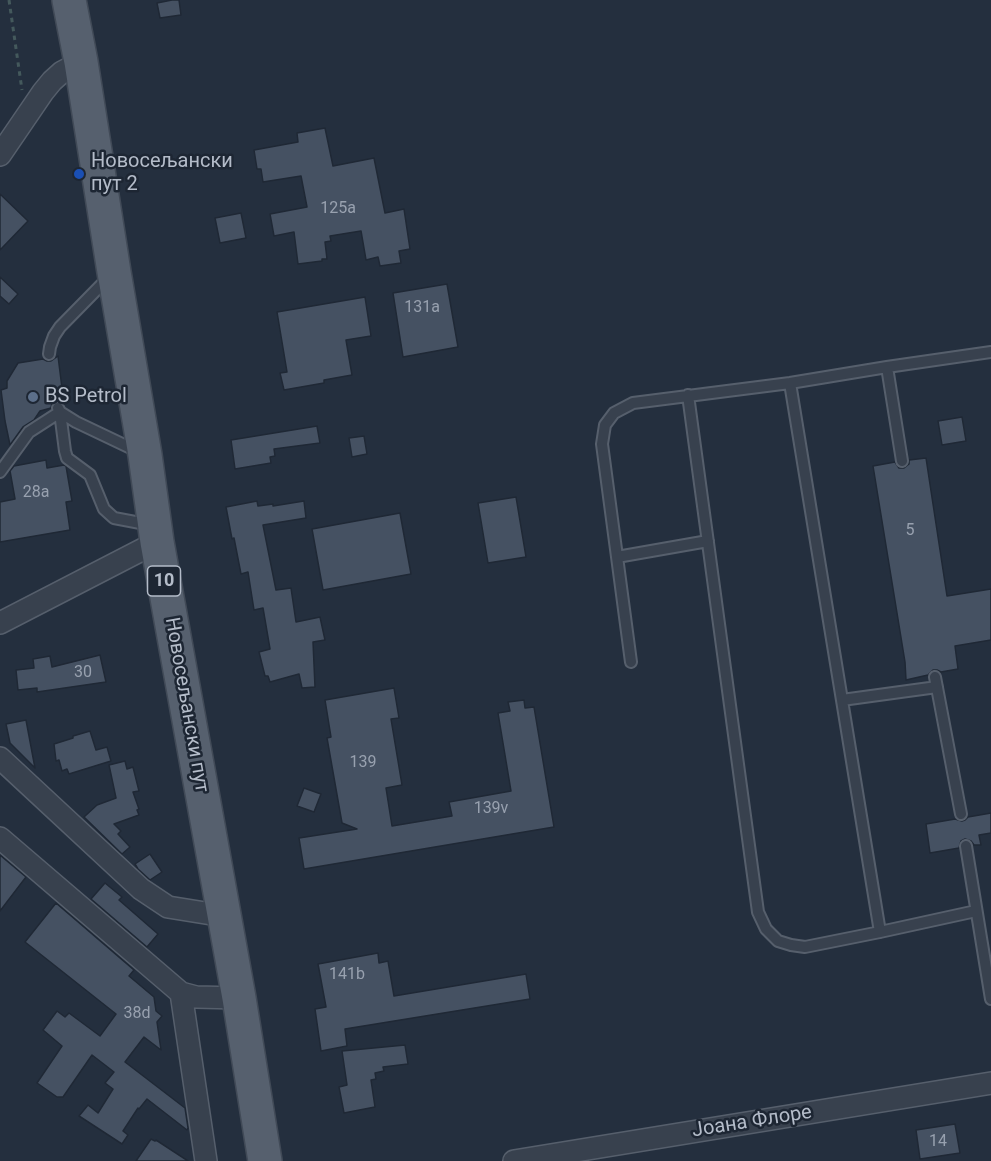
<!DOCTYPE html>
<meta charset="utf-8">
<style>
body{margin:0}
canvas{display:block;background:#242f3e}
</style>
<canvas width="991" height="1161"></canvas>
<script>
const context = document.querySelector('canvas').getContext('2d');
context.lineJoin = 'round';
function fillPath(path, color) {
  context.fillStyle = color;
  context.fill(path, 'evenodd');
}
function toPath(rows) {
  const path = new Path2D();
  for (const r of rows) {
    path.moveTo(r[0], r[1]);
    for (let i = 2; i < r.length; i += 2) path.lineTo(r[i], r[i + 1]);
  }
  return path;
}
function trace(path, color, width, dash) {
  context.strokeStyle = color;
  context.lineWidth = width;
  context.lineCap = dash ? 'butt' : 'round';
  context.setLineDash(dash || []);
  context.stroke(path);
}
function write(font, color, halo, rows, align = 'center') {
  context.font = font + ' Roboto,sans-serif';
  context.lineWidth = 5;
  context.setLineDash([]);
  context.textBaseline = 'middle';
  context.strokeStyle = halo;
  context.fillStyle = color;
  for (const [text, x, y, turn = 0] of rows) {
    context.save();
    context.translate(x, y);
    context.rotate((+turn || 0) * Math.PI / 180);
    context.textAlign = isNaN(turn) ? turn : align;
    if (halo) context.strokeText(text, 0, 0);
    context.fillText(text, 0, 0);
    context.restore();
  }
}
const building = toPath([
 [172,0,179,0,181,15,160,18,157,3,172,0],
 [325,128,333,166,374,158,385,213,404,209,410,249,399,251,401,263,380,266,378,257,366,260,361,231,330,236,331,241,325,242,327,259,322,259,322,261,298,264,294,232,274,236,270,214,307,207,301,176,263,182,261,169,257,169,254,150,298,142,297,133,325,128],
 [0,194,28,221,0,250,0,194],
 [241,213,246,238,220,243,215,218,241,213],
 [0,277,18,294,9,304,0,296,0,277],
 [447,284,458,347,403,357,393,293,447,284],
 [365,297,371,336,346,340,352,375,324,380,324,383,284,390,280,373,287,372,277,312,365,297],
 [58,356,64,404,62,401,55,401,52,403,51,408,40,411,34,420,23,427,10,445,5,421,1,390,7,388,7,381,18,363,43,359,47,361,51,361,58,356],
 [962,417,966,441,942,445,938,421,962,417],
 [317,426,320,443,274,449,275,456,270,457,271,463,235,469,231,440,317,426],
 [364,436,367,454,352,457,349,438,364,436],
 [926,458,947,596,991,589,991,640,955,646,958,669,941,672,937,670,933,670,928,675,906,680,905,662,873,466,895,462,899,468,904,468,909,464,909,460,926,458],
 [46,460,47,468,64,465,66,466,72,501,66,502,70,530,0,542,0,502,15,499,10,471,14,466,46,460],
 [516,497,526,557,488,563,478,503,516,497],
 [257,501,258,506,273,504,273,506,304,501,306,518,263,525,276,590,291,588,296,622,320,617,325,640,313,642,315,687,302,688,299,674,270,682,268,676,265,676,259,652,270,649,263,608,254,610,248,572,241,574,234,538,232,539,226,507,257,501],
 [400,513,411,574,323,590,312,529,400,513],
 [100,655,106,682,37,692,37,688,18,690,16,670,34,668,33,659,50,656,52,667,100,655],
 [394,688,399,718,391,719,402,785,386,788,392,826,452,816,449,802,511,791,498,713,510,711,508,702,524,700,525,708,534,707,554,827,304,869,299,838,357,829,342,823,327,738,331,737,325,700,394,688],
 [26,720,35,768,10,743,6,724,26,720],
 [90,731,96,750,107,747,111,761,69,774,67,769,62,771,59,760,56,761,54,744,73,738,73,736,90,731],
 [125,761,127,769,133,767,139,791,133,792,139,809,137,810,139,815,114,824,121,831,118,834,130,847,122,854,84,817,97,805,116,798,109,765,125,761],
 [304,788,321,794,314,812,297,806,304,788],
 [991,813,991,833,979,835,981,845,974,845,971,841,965,839,961,841,959,848,930,853,926,824,955,819,962,821,965,820,968,817,991,813],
 [150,854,162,872,150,880,138,869,135,864,150,854],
 [0,855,26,877,0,911,0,855],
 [105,883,122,897,119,900,158,934,147,947,91,899,105,883],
 [56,903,134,970,129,976,154,997,156,1011,162,1016,157,1022,161,1050,144,1037,125,1062,185,1108,188,1128,187,1130,147,1099,139,1109,138,1108,123,1131,128,1135,122,1144,79,1116,88,1105,98,1113,113,1089,105,1083,114,1072,92,1055,63,1097,57,1097,37,1083,62,1046,43,1030,57,1011,65,1017,69,1013,100,1036,116,1014,25,942,56,903],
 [378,953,379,963,388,961,394,996,526,974,530,999,345,1029,347,1046,321,1051,315,1009,326,1007,318,964,378,953],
 [405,1045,408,1064,383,1067,384,1071,375,1073,376,1079,371,1080,375,1107,344,1113,339,1087,347,1085,342,1051,405,1045],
 [955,1124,960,1153,920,1159,916,1130,955,1124],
 [151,1139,155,1141,156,1140,188,1161,136,1161,151,1139]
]);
fillPath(building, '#455162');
trace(building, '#1f2835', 1.5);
const service = toPath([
 [49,354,50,347,54,336,60,327,110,276],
 [887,367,902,461],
 [790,383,880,932],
 [688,395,758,912,766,929,778,941,791,945,805,947,880,932,976,911],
 [58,408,60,412,76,422,139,452],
 [0,472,29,432,60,412,65,451,67,458,90,475,104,509,114,518,151,525],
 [617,557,708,541],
 [631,662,602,444,605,425,614,413,633,403,790,383,887,367,991,352],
 [935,677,961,814],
 [842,700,937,687],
 [966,846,991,999]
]);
const minor = toPath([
 [0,155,43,92,52,81,62,72,81,62],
 [0,623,157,542],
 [0,758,141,889,168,907,224,916],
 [0,838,181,993],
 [206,1161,181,993,196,997,239,998],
 [514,1161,991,1083]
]);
const primary = toPath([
 [69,0,81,62,114,272,145,455,157,542,239,998,265,1161]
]);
trace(service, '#565f6c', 14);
trace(minor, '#565f6c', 24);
trace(primary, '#414a57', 36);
trace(toPath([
 [9,0,22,90]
]), '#44595c', 3, [4.5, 4.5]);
trace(service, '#38414e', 10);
trace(minor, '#38414e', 21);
trace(primary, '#56606e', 33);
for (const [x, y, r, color] of [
 [79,174,6,"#1a4fb4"],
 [33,397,6,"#5c6f8a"]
]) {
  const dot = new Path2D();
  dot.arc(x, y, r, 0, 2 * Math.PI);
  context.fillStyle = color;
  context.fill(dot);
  trace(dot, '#1d2633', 2);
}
write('16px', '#98a1af', null, [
 ["125a",338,209],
 ["131a",422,308],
 ["28a",36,493],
 ["5",910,531],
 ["30",83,673],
 ["139",363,763],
 ["139v",491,809],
 ["141b",347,975],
 ["38d",137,1014],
 ["14",938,1142]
]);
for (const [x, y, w] of [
 [164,581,33]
]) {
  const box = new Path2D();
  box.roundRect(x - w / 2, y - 15, w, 30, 4.5);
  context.fillStyle = '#1d2633';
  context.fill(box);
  trace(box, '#b4bcc9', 1.5);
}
write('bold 18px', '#b4bcc9', null, [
 ["10",164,581]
]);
write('20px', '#b4bcc9', '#1d2633', [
 ["Новосељански",91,162],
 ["пут 2",91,185],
 ["BS Petrol",45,397]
], 'left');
write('20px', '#b4bcc9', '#1d2633', [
 ["Новосељански пут",186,705,80],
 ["Јоана Флоре",752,1122,-9]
]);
</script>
